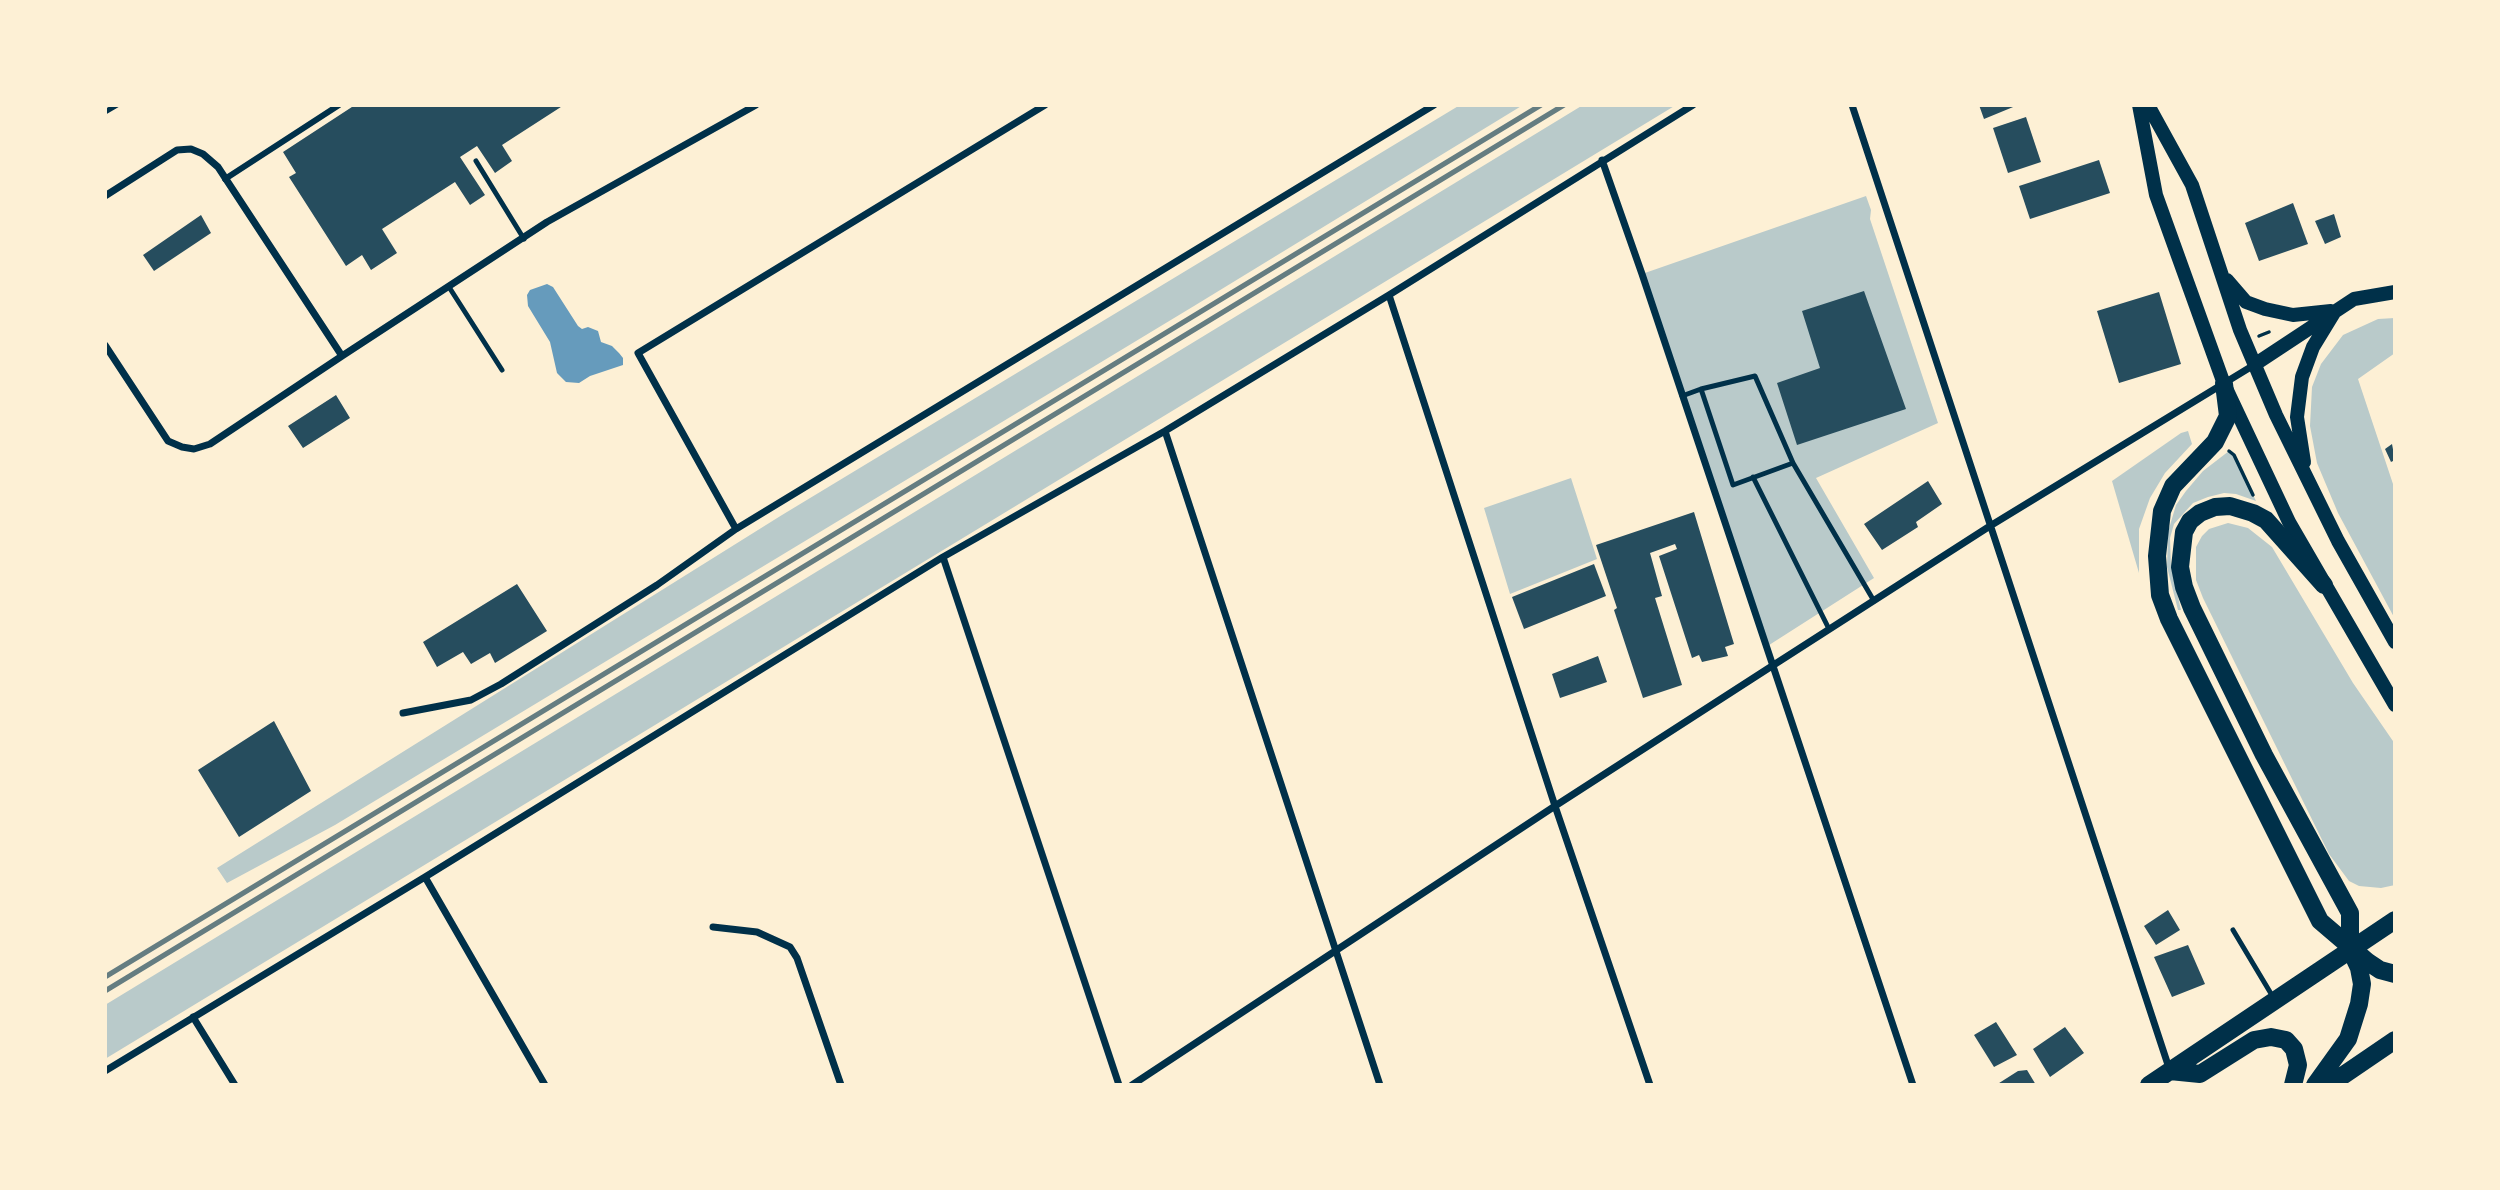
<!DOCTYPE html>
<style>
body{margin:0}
#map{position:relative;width:2500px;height:1190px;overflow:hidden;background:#fdf0d5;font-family:"Nunito Sans",sans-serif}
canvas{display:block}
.frame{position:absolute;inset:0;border:107px solid #fdf0d5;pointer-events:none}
</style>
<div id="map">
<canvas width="2500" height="1190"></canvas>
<div class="frame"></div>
</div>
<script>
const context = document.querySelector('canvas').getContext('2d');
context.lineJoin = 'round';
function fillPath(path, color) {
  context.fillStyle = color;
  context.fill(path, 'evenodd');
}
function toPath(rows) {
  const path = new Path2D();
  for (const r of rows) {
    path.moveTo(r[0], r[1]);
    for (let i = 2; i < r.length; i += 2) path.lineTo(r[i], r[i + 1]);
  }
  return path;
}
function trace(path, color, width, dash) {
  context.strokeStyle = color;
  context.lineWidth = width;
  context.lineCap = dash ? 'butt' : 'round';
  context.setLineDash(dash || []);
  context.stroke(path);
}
fillPath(toPath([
 [1460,105,1523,105,1194,306,335,825,227,883,217,868,782,515],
 [1583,105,1676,105,105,1059,105,1005],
 [1866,196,1871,210,1870,219,1938,423,1816,478,1874,578,1766,647,1642,274],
 [2395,318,2395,353,2358,379,2395,490,2395,619,2338,513,2317,463,2310,426,2312,387,2321,364,2343,335,2378,319],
 [2188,431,2192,444,2165,473,2150,498,2139,529,2139,573,2112,481,2181,433],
 [2229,451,2234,455,2256,501,2236,494,2224,493,2208,497,2193,503,2174,524,2170,538,2171,567,2181,610,2178,610,2167,567,2168,532,2176,505,2186,491,2203,471],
 [1571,478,1597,559,1510,594,1484,508],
 [2228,523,2248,528,2272,547,2353,683,2395,744,2395,885,2381,888,2359,886,2349,881,2329,854,2203,598,2196,580,2196,547,2202,536,2209,529]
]), '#b9caca');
fillPath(toPath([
 [547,284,553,287,578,326,582,329,588,327,598,331,601,342,612,346,619,353,623,358,623,365,590,376,579,383,566,382,557,373,550,342,528,306,527,295,530,290]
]), '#669bbc');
fillPath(toPath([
 [355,105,564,105,502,145,512,161,495,173,477,146,460,157,485,195,470,205,455,182,382,229,397,253,371,270,362,255,346,266,289,177,296,173,283,152],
 [1979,105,2018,105,1984,119],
 [2026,117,2041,162,2008,173,1993,128],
 [2099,160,2110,193,2030,219,2019,186],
 [2293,203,2308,244,2259,261,2245,223],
 [2334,214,2341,237,2325,244,2315,221],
 [201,215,211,233,154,271,143,255],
 [1864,291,1906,409,1797,445,1777,383,1820,368,1802,311],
 [2159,292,2181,364,2119,383,2097,311],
 [336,395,350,418,303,448,288,426],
 [2392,444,2395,460,2391,462,2385,449],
 [1928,481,1942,504,1916,522,1918,527,1882,550,1864,524],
 [1694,512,1734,644,1725,647,1728,656,1702,662,1699,655,1692,658,1659,556,1677,549,1675,544,1650,553,1662,596,1655,598,1682,685,1643,698,1614,610,1617,608,1596,545],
 [1594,564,1606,596,1524,629,1512,597],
 [517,584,547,631,495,663,490,653,471,664,463,652,437,667,423,642],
 [1598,656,1607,682,1560,698,1552,674],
 [274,721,311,791,239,837,198,770],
 [2168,910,2180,930,2156,945,2144,926],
 [2188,945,2205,984,2172,997,2154,957],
 [1996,1022,2017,1055,1994,1067,1974,1035],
 [2065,1027,2084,1053,2050,1077,2033,1049],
 [2027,1070,2036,1085,1996,1085,2018,1071]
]), '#264d5e');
trace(toPath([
 [2259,336,2269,332],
 [2229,451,2234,455,2253,495]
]), '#003049', 3.5);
trace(toPath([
 [105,112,117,105],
 [476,161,524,239],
 [449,287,502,370],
 [1701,389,1755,376,1793,463],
 [1682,396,1701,389,1733,485,1793,463,1874,601],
 [1753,477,1829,629],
 [2233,930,2273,997]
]), '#003049', 5);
trace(toPath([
 [225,179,339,105]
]), '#003049', 6);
trace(toPath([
 [1852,105,2169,1068],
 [1602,160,1642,274,1913,1085],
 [105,196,177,150,191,149,203,154,218,167,342,356,210,444,194,449,182,447,168,441,105,345],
 [1389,295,1555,806,1650,1085],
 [342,356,547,222,756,105],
 [1165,431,1380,1085],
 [736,529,638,353,1045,105],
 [943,557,1119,1085],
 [403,713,471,700,501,684,657,585,736,529,1434,105],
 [425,877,545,1085],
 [713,927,757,932,790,947,797,958,841,1085],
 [193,1017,235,1085],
 [105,1071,425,877,943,557,1165,431,1389,295,1693,105],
 [1132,1085,1555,806,1772,666,1990,526,2254,365]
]), '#003049', 7);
trace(toPath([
 [2139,105,2156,195,2224,384,2289,522,2395,705],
 [2148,105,2192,185,2240,330,2276,415,2338,541,2395,642],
 [2227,280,2246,302,2265,309,2293,315,2331,311],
 [2254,365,2354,299,2395,292],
 [2304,462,2297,417,2302,377,2313,347,2335,311]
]), '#003049', 14);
trace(toPath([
 [2224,384,2228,416,2215,442,2173,486,2162,511,2157,556,2160,595,2169,619,2320,921,2368,962,2380,970,2395,974],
 [2170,1071,2200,1074,2254,1040,2271,1037,2286,1040,2294,1049,2298,1065,2293,1085],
 [2149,1085,2395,920],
 [2315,1085,2348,1039,2359,1004,2362,984,2359,968,2350,949,2350,913,2264,755,2192,608,2184,587,2180,567,2184,532,2190,521,2200,513,2215,507,2230,506,2253,513,2266,520,2324,585],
 [2329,1085,2395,1040]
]), '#003049', 18);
trace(toPath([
 [105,977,1541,105],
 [105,991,1564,105]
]), '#657d81', 5);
</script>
